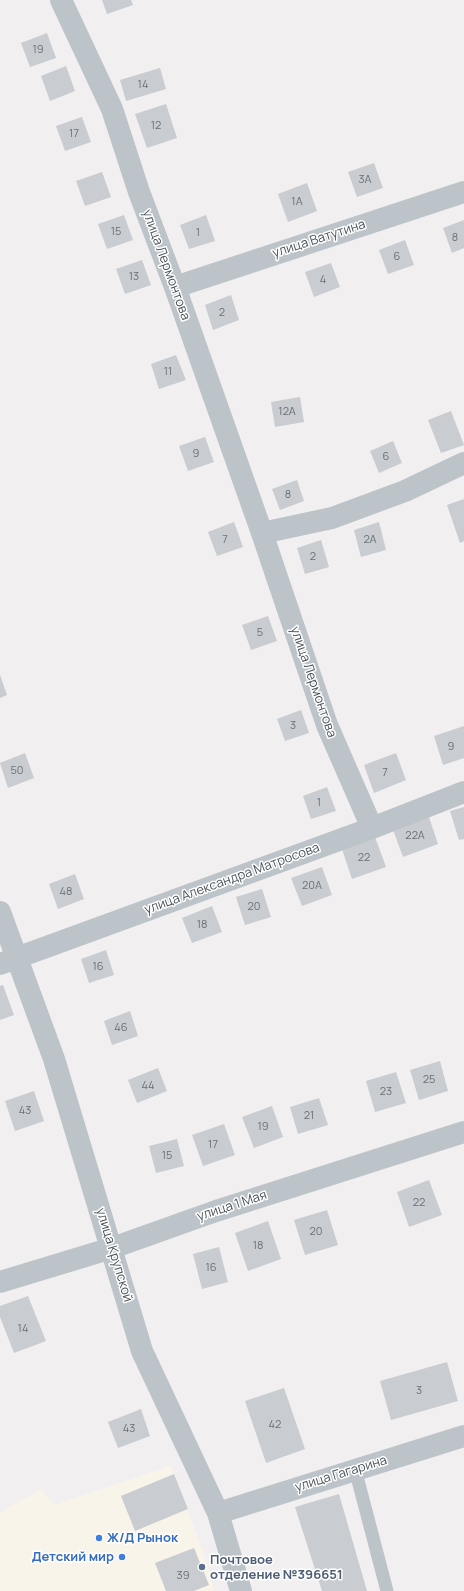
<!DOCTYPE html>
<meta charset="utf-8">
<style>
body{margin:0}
canvas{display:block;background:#f1efef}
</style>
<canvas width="464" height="1591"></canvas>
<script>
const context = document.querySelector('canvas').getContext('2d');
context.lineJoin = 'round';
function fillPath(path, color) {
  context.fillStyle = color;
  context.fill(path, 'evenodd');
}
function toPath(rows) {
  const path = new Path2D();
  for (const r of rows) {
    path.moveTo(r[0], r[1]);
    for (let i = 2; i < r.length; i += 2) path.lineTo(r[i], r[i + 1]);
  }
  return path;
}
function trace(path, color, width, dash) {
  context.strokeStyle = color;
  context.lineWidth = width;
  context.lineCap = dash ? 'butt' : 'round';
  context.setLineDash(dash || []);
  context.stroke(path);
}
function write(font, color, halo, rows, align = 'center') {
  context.font = font + ' Manrope,sans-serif';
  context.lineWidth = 3;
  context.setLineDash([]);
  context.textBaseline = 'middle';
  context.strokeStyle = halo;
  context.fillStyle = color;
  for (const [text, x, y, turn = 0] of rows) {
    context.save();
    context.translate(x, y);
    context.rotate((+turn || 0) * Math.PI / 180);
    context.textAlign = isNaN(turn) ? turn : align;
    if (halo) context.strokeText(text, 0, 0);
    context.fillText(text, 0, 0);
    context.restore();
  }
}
fillPath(toPath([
 [171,1465,207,1563,214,1591,0,1591,0,1512,41,1490,55,1505]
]), '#f9f4ea');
fillPath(toPath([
 [102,0,131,0,133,5,107,14],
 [47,33,56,58,30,67,21,43],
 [66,66,75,91,50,101,41,76],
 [160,68,166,89,126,101,120,80],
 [166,104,177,138,147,148,135,114],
 [82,117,91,142,65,151,56,126],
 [374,163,383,188,357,197,348,172],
 [102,172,111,197,85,206,76,181],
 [307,183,317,211,288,222,278,194],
 [124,215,133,240,107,249,98,224],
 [206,215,215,241,189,249,180,225],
 [464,220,464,248,452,253,443,228],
 [405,240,414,265,388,274,379,250],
 [142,260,151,285,125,294,116,269],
 [331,263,340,287,314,297,305,272],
 [231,295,239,320,213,330,205,305],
 [176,355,186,380,159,389,151,364],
 [300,397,304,422,275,427,271,402],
 [451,411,464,445,441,453,428,420],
 [205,437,214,462,188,471,179,446],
 [393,441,402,463,379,473,370,451],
 [297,480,304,501,280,510,272,489],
 [464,499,464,541,460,543,447,505],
 [234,522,243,547,217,556,208,532],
 [379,522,386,550,361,557,354,530],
 [321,540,329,567,305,574,297,548],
 [268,616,277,641,251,650,242,625],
 [0,675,7,695,0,698],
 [301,710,309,733,285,741,277,719],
 [464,726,464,758,443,765,434,736],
 [25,753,34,778,8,788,0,763],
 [396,753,406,780,374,793,364,765],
 [327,787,336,811,311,819,303,796],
 [464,807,464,839,459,840,450,811],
 [428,814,438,844,403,857,392,827],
 [375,837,386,867,352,879,342,849],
 [322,867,332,895,302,906,291,878],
 [75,874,84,899,58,909,49,884],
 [262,889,271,917,245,925,236,897],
 [212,906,222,932,192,943,182,918],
 [106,950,114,975,89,983,81,959],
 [3,985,14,1015,0,1020,0,986],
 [130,1011,138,1036,112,1045,104,1021],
 [440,1061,448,1091,419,1100,410,1070],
 [158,1068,167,1091,137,1103,128,1080],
 [396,1072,406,1103,375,1112,366,1081],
 [34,1091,44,1121,15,1131,5,1101],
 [319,1098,328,1125,298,1134,290,1107],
 [272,1106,283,1137,254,1148,242,1117],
 [224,1124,235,1155,203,1166,192,1135],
 [177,1139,184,1166,156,1173,149,1146],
 [429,1180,442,1215,409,1227,397,1192],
 [327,1210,338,1245,305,1255,294,1220],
 [268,1221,281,1259,248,1271,235,1233],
 [219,1247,228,1282,202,1289,193,1254],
 [28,1296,46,1341,14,1353,0,1317,0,1306],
 [447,1362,458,1401,391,1420,380,1381],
 [284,1388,305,1449,266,1463,245,1401],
 [141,1409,150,1436,118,1448,108,1422],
 [174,1474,188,1509,135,1531,121,1496],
 [339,1494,367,1591,322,1591,295,1507],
 [194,1548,209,1585,194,1591,166,1591,155,1563]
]), '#c9ccd0');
trace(toPath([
 [355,1469,387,1591]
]), '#bcc4c9', 13);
trace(toPath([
 [61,0,112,109,139,192,175,287,262,533,327,725,372,828],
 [175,287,464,192],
 [262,533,332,518,405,491,464,463],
 [0,912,54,1059,142,1351,218,1513,241,1591],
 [0,964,372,828,464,792],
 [0,1282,112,1248,216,1211,464,1132],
 [218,1513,464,1436]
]), '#bcc4c9', 22);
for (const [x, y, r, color] of [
 [99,1538,4,"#3f7fe0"],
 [122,1557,4,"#3f7fe0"],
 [202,1567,4,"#5c6f8a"]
]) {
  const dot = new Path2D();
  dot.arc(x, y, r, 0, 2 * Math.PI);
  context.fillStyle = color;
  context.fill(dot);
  trace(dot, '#fff', 1.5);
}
write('11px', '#697177', null, [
 ["19",38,50],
 ["14",143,85],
 ["12",156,126],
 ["17",74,134],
 ["3А",365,180],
 ["1А",297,202],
 ["15",116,232],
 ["1",198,233],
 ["8",455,238],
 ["6",397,257],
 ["13",134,277],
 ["4",323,280],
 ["2",222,313],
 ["11",168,372],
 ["12А",287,412],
 ["9",196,454],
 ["6",386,457],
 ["8",288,495],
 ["7",225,540],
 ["2А",370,540],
 ["2",313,557],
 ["5",260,633],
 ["3",293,726],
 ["9",451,747],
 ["50",17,771],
 ["7",385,773],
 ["1",319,803],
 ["22А",415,836],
 ["22",364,858],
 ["20А",312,886],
 ["48",66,892],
 ["20",254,907],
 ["18",202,925],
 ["16",98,967],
 ["46",121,1028],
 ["25",429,1080],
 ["44",148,1086],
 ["23",386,1092],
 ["43",25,1111],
 ["21",309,1116],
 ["19",263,1127],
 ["17",213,1145],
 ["15",167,1156],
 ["22",419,1203],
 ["20",316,1232],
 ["18",258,1246],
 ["16",211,1268],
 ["14",23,1329],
 ["3",419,1391],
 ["42",275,1425],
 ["43",129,1429],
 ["39",183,1576]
]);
write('13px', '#495359', '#fff', [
 ["улица Ватутина",319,239,-18],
 ["улица Лермонтова",166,265,70],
 ["улица Лермонтова",313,682,71],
 ["улица Александра Матросова",232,879,-20],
 ["улица 1 Мая",232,1206,-18],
 ["улица Крупской",114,1255,73],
 ["улица Гагарина",341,1474,-17]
]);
write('bold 13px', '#366cbe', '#fff', [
 ["Ж/Д Рынок",107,1538],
 ["Детский мир",114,1557,"right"]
], 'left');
write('bold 13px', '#4e5e75', '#fff', [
 ["Почтовое",210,1560],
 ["отделение №396651",210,1575]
], 'left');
</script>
